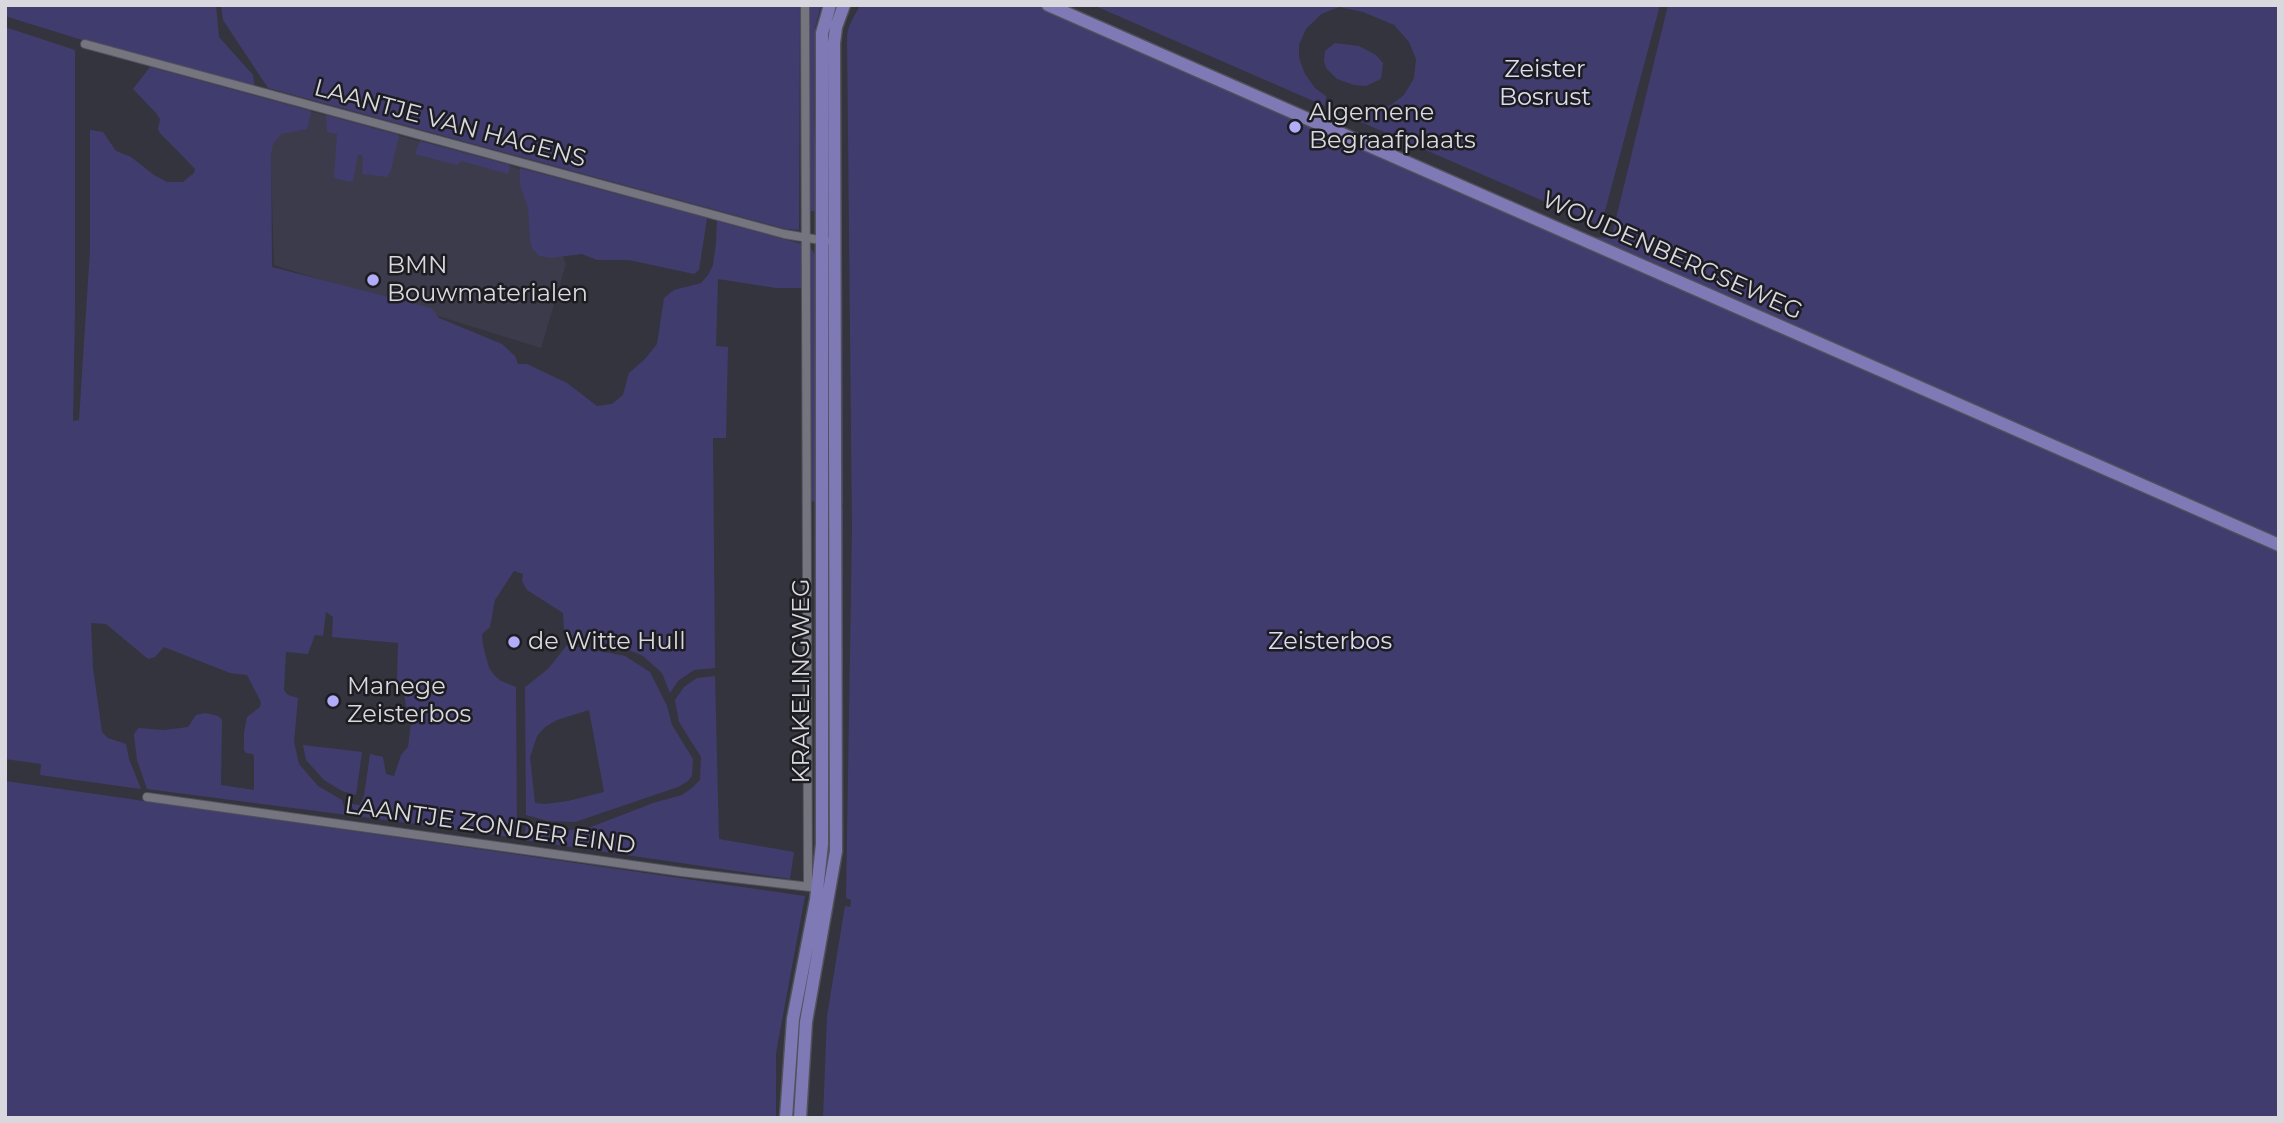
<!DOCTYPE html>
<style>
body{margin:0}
#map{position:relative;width:2284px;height:1123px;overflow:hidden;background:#34343e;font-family:Montserrat,sans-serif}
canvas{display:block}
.frame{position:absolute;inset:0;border:7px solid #d8d8de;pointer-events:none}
</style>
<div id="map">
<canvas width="2284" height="1123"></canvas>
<div class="frame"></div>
</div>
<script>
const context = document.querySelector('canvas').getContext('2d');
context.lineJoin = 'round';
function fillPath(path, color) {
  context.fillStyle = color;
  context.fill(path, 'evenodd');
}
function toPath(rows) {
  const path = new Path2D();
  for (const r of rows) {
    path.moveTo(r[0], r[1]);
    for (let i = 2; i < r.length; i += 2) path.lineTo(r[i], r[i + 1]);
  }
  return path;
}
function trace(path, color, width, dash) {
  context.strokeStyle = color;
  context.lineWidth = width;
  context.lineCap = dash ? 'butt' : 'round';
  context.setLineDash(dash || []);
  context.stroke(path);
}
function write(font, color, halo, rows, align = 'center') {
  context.font = font + ' Montserrat,sans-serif';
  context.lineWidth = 5;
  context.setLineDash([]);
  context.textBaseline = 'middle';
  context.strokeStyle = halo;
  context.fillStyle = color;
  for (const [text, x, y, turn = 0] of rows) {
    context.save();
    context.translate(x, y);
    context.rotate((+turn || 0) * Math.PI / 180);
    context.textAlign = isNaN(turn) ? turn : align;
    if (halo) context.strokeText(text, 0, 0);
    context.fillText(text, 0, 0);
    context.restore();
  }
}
fillPath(toPath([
 [269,100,531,172,566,264,541,348,274,265]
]), '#3c3b4b');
fillPath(toPath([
 [5,5,216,5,219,37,253,75,255,88,82,40,5,16],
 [221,5,800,5,799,230,786,229,268,88,223,20],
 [808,5,821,5,815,28,814,120,819,211,808,211],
 [860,5,1036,5,1596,237,1606,238,1608,234,1612,235,1668,5,2279,5,2279,1118,823,1118,827,1016,845,906,850,907,851,900,846,898,852,530,847,36,849,26],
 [1093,5,1660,5,1601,226,1347,116,1351,106,1375,110,1391,105,1404,95,1414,78,1416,59,1409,42,1394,25,1363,12,1339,7,1321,14,1306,29,1299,45,1299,58,1305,74,1315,88,1326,96,1325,106],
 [5,27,75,50,75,307,73,421,79,420,90,250,90,130,103,132,116,151,131,157,154,175,167,182,183,182,194,173,195,169,160,133,158,129,160,119,156,113,133,89,150,67,311,111,307,129,281,134,273,144,271,154,272,267,431,308,439,318,502,344,515,356,518,364,527,364,567,383,597,406,612,404,623,395,629,373,645,359,657,344,664,298,674,290,701,283,708,275,713,265,716,243,717,221,802,244,804,288,776,288,718,279,716,346,728,347,726,438,713,438,715,668,694,670,678,681,670,693,662,673,643,656,620,646,568,637,564,630,563,613,527,590,522,581,523,574,514,571,495,600,490,627,482,634,483,645,489,668,495,676,501,681,516,687,517,838,356,816,351,804,360,805,364,796,370,754,383,757,386,774,394,776,401,755,408,747,412,714,406,706,404,693,397,682,398,643,332,637,333,617,326,612,323,636,315,635,308,654,286,652,284,690,288,695,298,698,294,742,299,764,318,786,342,800,347,815,147,789,137,760,134,735,136,731,139,728,164,730,188,727,196,715,206,713,218,716,222,720,221,785,254,790,254,758,253,754,246,753,244,750,244,733,247,717,260,707,261,702,247,675,230,673,164,647,155,657,148,659,106,624,91,623,93,668,102,732,108,738,126,744,129,759,141,789,40,775,41,764,5,759],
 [1335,43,1359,46,1376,55,1383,63,1381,79,1366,86,1354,85,1337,79,1326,68,1324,61,1325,51],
 [326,115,399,135,391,170,387,177,362,174,363,160,362,155,358,154,353,180,350,182,334,178,337,134,327,132],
 [420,141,510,165,508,174,461,161,457,165,415,154],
 [520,168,707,218,699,270,694,274,629,260,597,260,582,254,551,258,539,256,532,248,530,240,528,208,520,185],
 [838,216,842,216,843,503,839,503],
 [810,247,818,259,820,503,810,501,808,249],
 [826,508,833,508,831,863,823,862],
 [839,508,843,508,841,863,837,863],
 [567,645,625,656,650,672,667,706,672,725,693,759,692,776,688,781,678,787,575,822,548,821,526,815,525,687,548,669],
 [589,710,604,792,568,801,545,804,535,803,530,757,537,736,545,727,557,720],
 [715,676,719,839,794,852,790,879,524,840,526,824,563,831,591,827,653,803,682,795,693,787,700,780,701,757,679,722,675,700,684,687,697,678],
 [303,745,362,752,356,795,342,791,324,780,306,760],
 [5,781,805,896,776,1053,776,1118,5,1118]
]), '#413c6e');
const minor = toPath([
 [805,5,808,886],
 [85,44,784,234,826,241],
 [147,797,682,872,810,887]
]);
const primary = toPath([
 [1048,5,2279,545],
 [786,1118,793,1019,816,900,822,844,822,33,830,5],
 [800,1118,806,1022,836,851,834,43,836,27,844,5]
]);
trace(minor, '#515159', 10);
trace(primary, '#515159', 15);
trace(minor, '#757580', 8);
trace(primary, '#7f79b6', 12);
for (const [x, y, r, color] of [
 [1295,127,7,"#b2adf9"],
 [373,280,7,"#b2adf9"],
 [514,642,7,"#b2adf9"],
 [333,701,7,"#b2adf9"]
]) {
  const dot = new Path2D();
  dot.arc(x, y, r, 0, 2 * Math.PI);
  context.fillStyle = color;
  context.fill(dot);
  trace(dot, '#1c1c21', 2.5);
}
write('24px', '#dcdcf0', '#1c1c21', [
 ["Zeister",1545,70],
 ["Bosrust",1545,98],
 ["Zeisterbos",1330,642]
]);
write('24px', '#d8d8de', '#1c1c21', [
 ["Algemene",1309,113],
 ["Begraafplaats",1309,141],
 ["BMN",387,266],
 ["Bouwmaterialen",387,294],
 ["de Witte Hull",528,642],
 ["Manege",347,687],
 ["Zeisterbos",347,715]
], 'left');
write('24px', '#d8d8de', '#1c1c21', [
 ["LAANTJE VAN HAGENS",450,124,15],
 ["WOUDENBERGSEWEG",1672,256,24],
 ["KRAKELINGWEG",802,681,-90],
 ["LAANTJE ZONDER EIND",490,826,8]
]);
</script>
